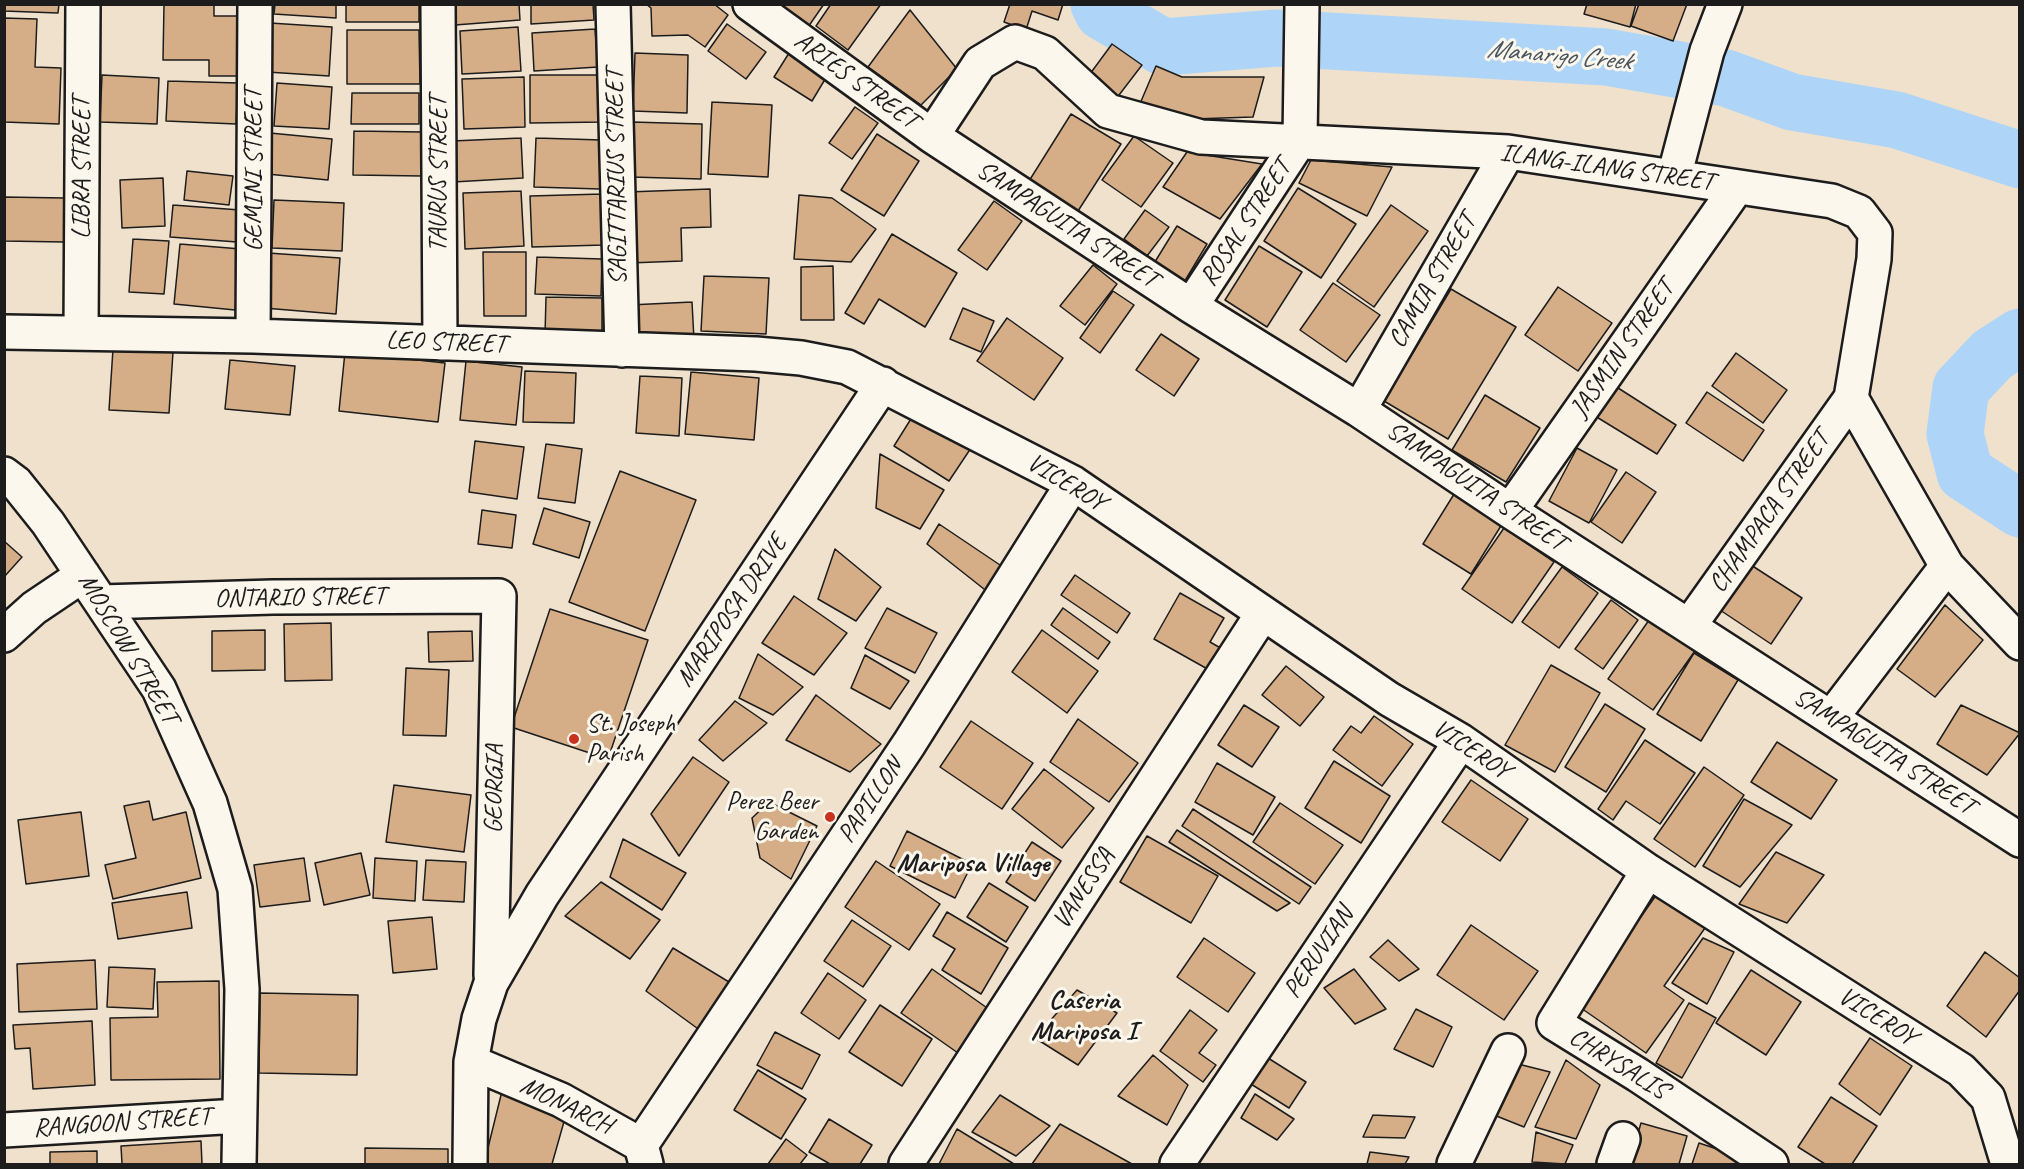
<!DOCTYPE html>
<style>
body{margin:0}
#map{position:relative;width:2024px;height:1169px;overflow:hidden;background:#f0e1cd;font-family:Caveat,sans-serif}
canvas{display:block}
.frame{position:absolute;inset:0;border:6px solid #1c1c1c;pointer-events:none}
</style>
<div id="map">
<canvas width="2024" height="1169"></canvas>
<div class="frame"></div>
</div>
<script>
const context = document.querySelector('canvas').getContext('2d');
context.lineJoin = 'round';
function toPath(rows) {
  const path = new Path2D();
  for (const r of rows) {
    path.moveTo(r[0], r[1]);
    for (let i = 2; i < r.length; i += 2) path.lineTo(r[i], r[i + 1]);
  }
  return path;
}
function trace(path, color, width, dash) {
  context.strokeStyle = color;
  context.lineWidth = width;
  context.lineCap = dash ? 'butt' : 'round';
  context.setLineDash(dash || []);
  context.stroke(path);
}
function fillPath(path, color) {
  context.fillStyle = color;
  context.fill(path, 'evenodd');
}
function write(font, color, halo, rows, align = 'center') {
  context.font = font + ' Caveat,sans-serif';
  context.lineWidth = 6;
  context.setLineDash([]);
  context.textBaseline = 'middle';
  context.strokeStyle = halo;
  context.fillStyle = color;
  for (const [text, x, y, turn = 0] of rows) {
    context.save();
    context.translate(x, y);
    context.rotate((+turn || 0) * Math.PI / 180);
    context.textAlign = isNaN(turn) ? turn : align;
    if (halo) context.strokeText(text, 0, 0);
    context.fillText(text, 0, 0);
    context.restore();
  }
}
trace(toPath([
 [1099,4,1103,12,1163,47,1277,38,1606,57,1726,78,1792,102,1897,120,2020,160],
 [2020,337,1992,355,1961,388,1955,434,1965,473,2020,509]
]), '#aed4f8', 57);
const building = toPath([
 [4,4,59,4,58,13,4,11,4,4],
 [164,4,214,4,214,16,240,16,239,76,209,76,209,60,163,60,164,4],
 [275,4,336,4,336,18,274,14,275,4],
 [346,4,419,4,419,22,346,22,346,4],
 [453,4,519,4,520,20,455,25,453,4],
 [531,4,593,4,594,20,531,24,531,4],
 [646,4,714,4,728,15,705,47,688,35,652,36,651,8,646,4],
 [774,4,824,4,806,30,774,4],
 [831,4,881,4,848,50,816,26,831,4],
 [1010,4,1063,4,1058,20,1032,11,1026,30,1004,22,1010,4],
 [1587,4,1636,4,1630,27,1584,14,1587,4],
 [1639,4,1687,4,1673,41,1631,26,1639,4],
 [910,10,957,69,921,105,868,67,910,10],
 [4,18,37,19,35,67,61,68,59,124,4,122,4,18],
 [270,23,332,27,329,76,267,72,270,23],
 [727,24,766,52,746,79,708,51,727,24],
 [518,27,521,71,462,74,460,31,518,27],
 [595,29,598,67,534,71,532,33,595,29],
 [347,30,419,30,420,84,347,84,347,30],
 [1112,44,1142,65,1116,99,1087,78,1112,44],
 [635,53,688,55,687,113,633,111,635,53],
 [789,53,827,76,812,101,774,77,789,53],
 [1156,66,1182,77,1264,77,1253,117,1193,119,1139,106,1156,66],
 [102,75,159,78,157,124,100,122,102,75],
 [530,75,605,75,604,122,530,123,530,75],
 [524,77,525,127,464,129,462,79,524,77],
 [168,81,238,83,236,124,166,121,168,81],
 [277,83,332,87,329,129,274,126,277,83],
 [352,93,419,93,419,124,351,124,352,93],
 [712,102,772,105,768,177,708,174,712,102],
 [855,107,878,123,852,159,829,143,855,107],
 [1071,114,1121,144,1078,211,1029,181,1071,114],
 [632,122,702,124,701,179,631,177,632,122],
 [354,131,423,132,422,176,353,175,354,131],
 [270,133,332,139,328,180,267,174,270,133],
 [877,134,919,161,884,216,841,190,877,134],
 [1134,136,1173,163,1141,207,1102,180,1134,136],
 [521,138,523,178,453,182,452,141,521,138],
 [536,138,602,140,600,189,534,187,536,138],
 [1187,152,1262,164,1220,219,1163,187,1187,152],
 [1311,160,1392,167,1367,216,1299,183,1311,160],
 [187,171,233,176,229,205,184,200,187,171],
 [163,178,165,226,122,228,120,180,163,178],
 [1298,188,1356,224,1321,278,1264,241,1298,188],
 [710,189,711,227,681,228,682,261,629,263,627,192,710,189],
 [521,191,524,246,465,249,463,193,521,191],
 [602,194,604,245,532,247,530,196,602,194],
 [799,195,832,198,876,229,851,262,794,259,799,195],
 [4,197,65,198,64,242,4,241,4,197],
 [274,200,344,203,342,251,272,248,274,200],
 [994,201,1022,221,987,270,958,250,994,201],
 [173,205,240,210,237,242,170,237,173,205],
 [1391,205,1428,231,1374,307,1337,281,1391,205],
 [1145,210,1169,227,1147,256,1124,239,1145,210],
 [1177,226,1207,244,1183,284,1153,265,1177,226],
 [892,234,957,273,925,327,879,299,864,324,845,313,892,234],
 [133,239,169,241,164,294,129,292,133,239],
 [180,244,241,249,235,310,174,304,180,244],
 [1259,246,1302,272,1267,327,1225,300,1259,246],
 [483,252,526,252,526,316,484,316,483,252],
 [268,253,340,258,336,314,264,308,268,253],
 [537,257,602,259,601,296,535,294,537,257],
 [1093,265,1117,284,1085,325,1060,306,1093,265],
 [833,266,834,320,801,320,801,267,833,266],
 [704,276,769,278,766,334,701,331,704,276],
 [1333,283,1380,315,1346,362,1300,330,1333,283],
 [1558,287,1612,323,1578,371,1525,335,1558,287],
 [1451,289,1516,327,1448,439,1384,401,1451,289],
 [1113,291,1134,305,1100,353,1080,338,1113,291],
 [546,297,602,298,602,336,545,335,546,297],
 [692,302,694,340,630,342,629,305,692,302],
 [963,308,994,321,981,352,950,339,963,308],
 [1007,318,1063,358,1034,400,977,361,1007,318],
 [1161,334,1199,359,1174,396,1136,370,1161,334],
 [113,349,173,352,169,413,109,410,113,349],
 [345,352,445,363,438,422,339,411,345,352],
 [1736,353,1787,390,1763,423,1712,386,1736,353],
 [230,360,295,366,290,415,225,409,230,360],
 [466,361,522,367,516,425,460,420,466,361],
 [525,371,576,373,574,423,523,422,525,371],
 [691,372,759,378,754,440,685,434,691,372],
 [640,376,682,378,679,436,636,433,640,376],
 [1615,386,1676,425,1657,454,1595,416,1615,386],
 [1707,392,1764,430,1743,461,1686,423,1707,392],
 [1485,395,1540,428,1506,482,1452,450,1485,395],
 [919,406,975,442,949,481,894,446,919,406],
 [475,441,524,447,517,499,469,492,475,441],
 [546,444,582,449,575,503,538,498,546,444],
 [1577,448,1617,470,1589,523,1549,501,1577,448],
 [880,454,944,490,920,529,876,508,880,454],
 [620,471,696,500,645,631,569,602,620,471],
 [1626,472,1656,492,1622,543,1591,522,1626,472],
 [1456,491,1504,521,1471,574,1423,544,1456,491],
 [544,508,590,522,579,558,533,544,544,508],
 [482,510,516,515,512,548,478,544,482,510],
 [939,524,1003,567,989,593,927,544,939,524],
 [1504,528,1554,562,1512,623,1462,589,1504,528],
 [4,541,22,557,4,577,4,541],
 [835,549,881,587,856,621,818,599,835,549],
 [1751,565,1802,598,1771,644,1720,610,1751,565],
 [1562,567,1598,593,1559,648,1522,622,1562,567],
 [1075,575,1130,613,1117,633,1061,595,1075,575],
 [1180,593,1224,618,1210,642,1224,650,1211,671,1154,639,1180,593],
 [794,596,847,633,814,675,762,643,794,596],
 [1611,600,1638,620,1603,669,1575,649,1611,600],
 [1945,605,1983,640,1935,697,1897,669,1945,605],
 [887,608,937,633,915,673,865,648,887,608],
 [1063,608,1110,642,1098,659,1051,625,1063,608],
 [550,609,648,640,608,759,511,727,550,609],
 [1656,610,1702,641,1653,710,1608,679,1656,610],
 [331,623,332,680,285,681,284,624,331,623],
 [265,630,265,670,212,671,212,631,265,630],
 [1042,630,1098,671,1067,713,1012,672,1042,630],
 [472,631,473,661,429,662,428,632,472,631],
 [1694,653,1738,680,1701,741,1657,714,1694,653],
 [758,654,803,687,773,715,739,698,758,654],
 [865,655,909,681,890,709,851,688,865,655],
 [1551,665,1600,693,1555,772,1505,745,1551,665],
 [1286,666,1324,697,1300,726,1262,695,1286,666],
 [406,668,449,670,446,736,403,735,406,668],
 [816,695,881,744,850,772,786,740,816,695],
 [735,701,767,723,723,761,699,740,735,701],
 [1605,704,1645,729,1606,792,1565,767,1605,704],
 [1244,705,1279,727,1252,767,1218,745,1244,705],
 [1961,705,2020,733,1987,775,1937,744,1961,705],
 [1374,716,1413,744,1382,786,1333,750,1351,726,1361,733,1374,716],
 [1078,719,1138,763,1109,802,1050,762,1078,719],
 [971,721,1033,763,1002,809,940,767,971,721],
 [1645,740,1695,773,1660,824,1626,801,1613,820,1598,809,1645,740],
 [1777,742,1837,780,1811,819,1751,782,1777,742],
 [693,757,729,782,679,856,651,814,693,757],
 [1334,761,1390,796,1361,843,1305,808,1334,761],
 [1217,763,1275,797,1253,835,1195,802,1217,763],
 [1704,767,1744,795,1695,867,1654,839,1704,767],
 [1044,769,1094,808,1062,848,1012,809,1044,769],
 [1471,780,1528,819,1500,861,1442,822,1471,780],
 [394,785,471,795,464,852,386,842,394,785],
 [1744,799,1792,825,1740,887,1703,866,1744,799],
 [149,801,153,820,186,812,201,878,113,899,105,865,136,858,124,806,149,801],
 [769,802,817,826,791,879,760,858,752,818,769,802],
 [1280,803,1343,845,1315,884,1253,842,1280,803],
 [1193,809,1311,887,1299,904,1182,826,1193,809],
 [81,812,89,876,26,884,18,820,81,812],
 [1177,830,1290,903,1277,911,1169,842,1177,830],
 [907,831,972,864,955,898,890,866,907,831],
 [1147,836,1218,876,1191,923,1120,882,1147,836],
 [623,839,686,873,662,910,610,877,623,839],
 [1032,842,1061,861,1035,901,1006,882,1032,842],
 [1776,852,1824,875,1787,923,1739,904,1776,852],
 [361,853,370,895,324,905,315,863,361,853],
 [304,858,310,901,260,907,254,865,304,858],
 [375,858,417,861,415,901,373,898,375,858],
 [426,860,466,862,464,902,423,900,426,860],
 [876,861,940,904,909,950,845,907,876,861],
 [601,882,660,920,630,959,565,916,601,882],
 [989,883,1028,907,1006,942,967,917,989,883],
 [187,892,192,928,118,939,112,903,187,892],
 [1657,894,1705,928,1664,986,1684,1000,1646,1053,1578,1006,1657,894],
 [947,912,1008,948,981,994,942,970,955,949,933,936,947,912],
 [432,917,437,969,393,973,388,921,432,917],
 [852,920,891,946,863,987,824,961,852,920],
 [1471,925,1538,971,1504,1020,1437,975,1471,925],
 [1204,938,1255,973,1228,1012,1177,977,1204,938],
 [1703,938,1734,952,1707,1004,1672,983,1703,938],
 [1388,940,1419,969,1399,981,1370,957,1388,940],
 [673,948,729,982,701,1031,646,991,673,948],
 [1985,952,2020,978,2020,990,1986,1037,1947,1006,1985,952],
 [95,960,97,1009,19,1012,17,964,95,960],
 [109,967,155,969,153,1009,107,1007,109,967],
 [932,969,990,1010,958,1053,901,1013,932,969],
 [1354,969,1386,1009,1355,1024,1324,988,1354,969],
 [1751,970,1801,1002,1766,1055,1716,1023,1751,970],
 [828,973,866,1000,839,1039,801,1013,828,973],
 [219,981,220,1079,111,1080,110,1018,158,1017,157,982,219,981],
 [1077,990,1117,1013,1078,1065,1035,1038,1077,990],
 [260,993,358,995,357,1075,259,1073,260,993],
 [1689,1003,1716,1018,1682,1078,1656,1063,1689,1003],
 [880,1005,932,1039,902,1086,849,1052,880,1005],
 [1416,1009,1452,1027,1433,1067,1394,1049,1416,1009],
 [1190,1010,1217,1030,1199,1053,1216,1065,1203,1082,1160,1051,1190,1010],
 [92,1021,95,1085,33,1089,30,1048,15,1049,13,1025,92,1021],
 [775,1032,820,1055,802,1089,757,1065,775,1032],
 [1870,1038,1912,1066,1880,1115,1839,1084,1870,1038],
 [1153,1055,1188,1085,1167,1125,1118,1096,1153,1055],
 [1268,1058,1306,1082,1289,1108,1251,1084,1268,1058],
 [1566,1060,1600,1085,1576,1139,1535,1127,1566,1060],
 [1514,1063,1550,1072,1524,1127,1494,1115,1514,1063],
 [758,1070,806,1099,781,1139,734,1110,758,1070],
 [502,1091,567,1111,552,1164,484,1164,502,1091],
 [1255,1094,1294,1119,1277,1140,1241,1118,1255,1094],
 [1000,1095,1050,1126,1016,1156,972,1132,1000,1095],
 [1831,1097,1877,1126,1852,1164,1825,1164,1798,1147,1831,1097],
 [1373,1115,1415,1117,1405,1138,1363,1137,1373,1115],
 [829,1119,872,1145,860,1164,830,1164,809,1152,829,1119],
 [1641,1123,1687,1136,1679,1164,1629,1164,1641,1123],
 [1060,1124,1132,1164,1032,1164,1060,1124],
 [957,1129,1014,1164,939,1164,957,1129],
 [1536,1132,1573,1145,1565,1164,1532,1162,1536,1132],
 [786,1139,807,1155,800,1164,768,1164,786,1139],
 [201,1141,202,1164,122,1164,121,1146,201,1141],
 [1699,1143,1750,1160,1749,1164,1692,1164,1699,1143],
 [365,1148,448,1149,448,1164,365,1164,365,1148],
 [97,1151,97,1164,50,1164,50,1152,97,1151],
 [1370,1152,1409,1157,1405,1164,1367,1164,1370,1152]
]);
fillPath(building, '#d5ad86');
trace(building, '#1c1c1c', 1.5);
const minor = toPath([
 [438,4,440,343],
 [613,4,622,350],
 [750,4,932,136,1191,306,1359,410,1510,511,2020,840],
 [932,136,980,63,1015,42,1045,53,1108,111,1201,137,1508,152,1832,201,1859,212,1875,233,1874,259,1851,398,1947,566,2020,643],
 [1674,177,1707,51,1725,4],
 [1191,306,1300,140,1302,4],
 [4,332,253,336,756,354,801,358,847,367,1073,483,1389,699,1461,741,1648,871,1961,1070,1988,1098,2008,1164],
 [81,332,83,4],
 [253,336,255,4],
 [1359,410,1508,152],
 [4,474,16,483,48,523,159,689,210,803,235,889,242,989,239,1164],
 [1510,511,1737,187],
 [101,602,273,597,499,596,491,975],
 [1689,626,1851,398],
 [4,635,34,608,83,575],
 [1831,718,1947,566],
 [1648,871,1554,1023,1638,1075,1771,1164],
 [471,1062,561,1100,641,1145,646,1164],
 [4,1130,239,1116],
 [641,1145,909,744,1073,483],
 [470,1164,471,1062,479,1019,491,983,542,895,883,384],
 [906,1164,1263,613],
 [1177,1164,1461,741],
 [1454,1164,1508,1051],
 [1614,1164,1623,1139]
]);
trace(minor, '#1c1c1c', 38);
trace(minor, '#fbf7ec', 33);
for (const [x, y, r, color] of [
 [574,739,6,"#c8321e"],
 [830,817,6,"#c8321e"]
]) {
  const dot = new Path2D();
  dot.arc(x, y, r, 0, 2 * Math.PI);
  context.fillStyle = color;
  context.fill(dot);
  trace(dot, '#fbf7ec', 2);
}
write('26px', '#1c1c1c', '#fbf7ec', [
 ["ARIES STREET",856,81,36],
 ["LIBRA STREET",82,168,-90],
 ["ILANG-ILANG STREET",1607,168,8],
 ["GEMINI STREET",254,170,-90],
 ["TAURUS STREET",439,174,-90],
 ["SAGITTARIUS STREET",617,177,-91],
 ["ROSAL STREET",1246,223,-57],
 ["SAMPAGUITA STREET",1067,225,33],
 ["CAMIA STREET",1433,281,-60],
 ["LEO STREET",446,343,2],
 ["JASMIN STREET",1623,349,-55],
 ["VICEROY",1066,483,31],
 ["SAMPAGUITA STREET",1476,487,34],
 ["CHAMPACA STREET",1770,512,-55],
 ["ONTARIO STREET",300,598,-1],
 ["MARIPOSA DRIVE",732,611,-56],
 ["MOSCOW STREET",128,649,59],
 ["VICEROY",1471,750,33],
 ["SAMPAGUITA STREET",1884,752,33],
 ["GEORGIA",495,789,-89],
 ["PAPILLON",871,801,-56],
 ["VANESSA",1084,889,-57],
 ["PERUVIAN",1319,953,-56],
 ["VICEROY",1877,1017,32],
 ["CHRYSALIS",1618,1064,32],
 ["MONARCH",566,1106,26],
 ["RANGOON STREET",122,1123,-4]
]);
write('26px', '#1c1c1c', '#fbf7ec', [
 ["St. Joseph",586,724],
 ["Parish",586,754],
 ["Perez Beer",818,802,"right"],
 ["Garden",818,832,"right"]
], 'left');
write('italic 27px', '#48535e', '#fbf7ec', [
 ["Manarigo Creek",1559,56,5]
]);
write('bold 27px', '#1c1c1c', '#fbf7ec', [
 ["Mariposa Village",973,864],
 ["Caseria",1084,1001],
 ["Mariposa I",1084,1032]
]);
</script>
